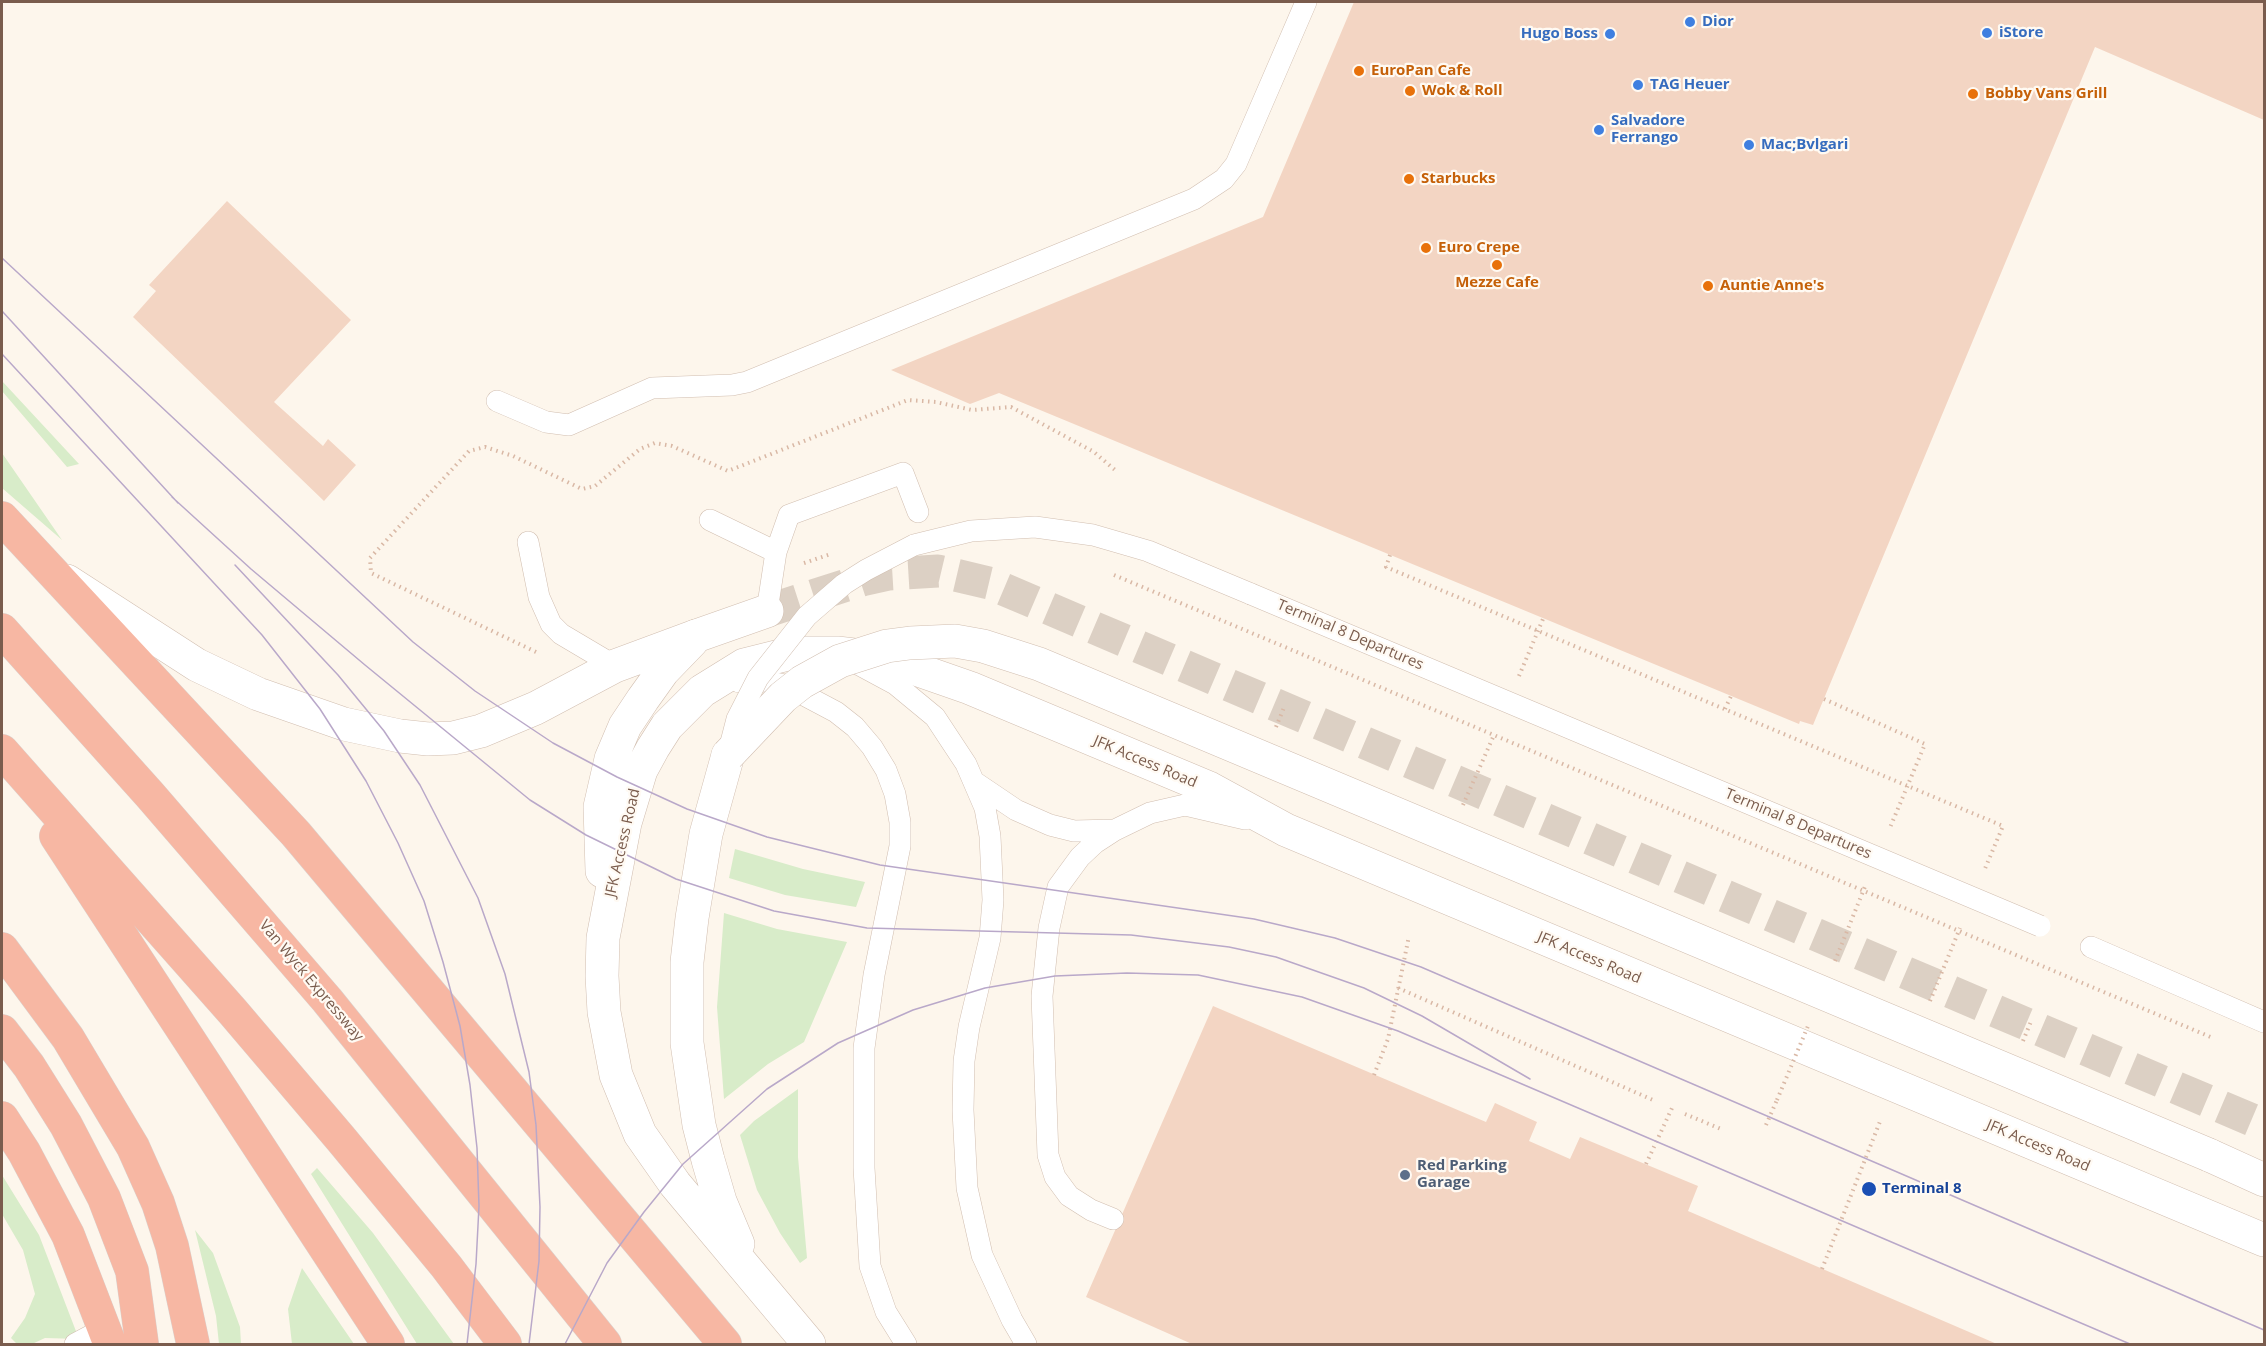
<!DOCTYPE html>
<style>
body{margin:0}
#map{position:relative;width:2266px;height:1346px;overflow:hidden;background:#fdf6ec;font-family:"Open Sans",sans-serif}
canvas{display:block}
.frame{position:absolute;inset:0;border:3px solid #7a5c4d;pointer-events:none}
</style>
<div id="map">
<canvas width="2266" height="1346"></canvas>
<div class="frame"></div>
</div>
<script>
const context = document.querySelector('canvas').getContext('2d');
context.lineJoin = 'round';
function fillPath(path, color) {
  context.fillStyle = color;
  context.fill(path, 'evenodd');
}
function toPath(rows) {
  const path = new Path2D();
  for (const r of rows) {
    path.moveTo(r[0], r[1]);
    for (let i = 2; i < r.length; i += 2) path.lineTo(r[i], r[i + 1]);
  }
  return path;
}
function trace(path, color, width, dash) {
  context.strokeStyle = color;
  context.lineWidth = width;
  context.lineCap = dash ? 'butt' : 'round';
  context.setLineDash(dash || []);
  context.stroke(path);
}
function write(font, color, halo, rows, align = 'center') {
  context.font = font + ' "Open Sans",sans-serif';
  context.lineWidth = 4.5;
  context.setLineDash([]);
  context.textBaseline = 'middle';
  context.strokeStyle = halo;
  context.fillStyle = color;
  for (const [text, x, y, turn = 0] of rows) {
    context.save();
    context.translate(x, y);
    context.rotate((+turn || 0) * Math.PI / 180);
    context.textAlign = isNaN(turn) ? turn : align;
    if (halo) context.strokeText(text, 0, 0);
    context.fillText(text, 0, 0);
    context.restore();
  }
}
fillPath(toPath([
 [2,381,79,464,67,467,2,391],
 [2,453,62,540,2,488],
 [735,849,803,869,865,882,856,907,785,895,729,878],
 [724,913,777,929,847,942,804,1042,768,1064,724,1099,717,1007],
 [798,1089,798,1157,807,1258,800,1263,780,1233,757,1190,740,1135,754,1121],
 [317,1168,373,1233,454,1344,417,1344,311,1174],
 [2,1175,39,1235,79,1339,45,1338,32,1344,17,1344,11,1338,25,1318,35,1294,23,1250,2,1214],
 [195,1230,213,1253,240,1327,241,1344,219,1344,216,1316],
 [302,1268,354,1344,292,1344,288,1309]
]), '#d8ecc9');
fillPath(toPath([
 [1354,2,2264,2,2264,120,2095,47,1813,725,1800,721,1799,724,999,393,970,404,891,370,1263,217],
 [227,201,351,320,274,402,323,446,328,439,356,465,324,501,133,317,156,291,149,285],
 [1213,1006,1486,1122,1495,1103,1537,1122,1529,1141,1570,1159,1580,1137,1698,1186,1688,1211,1997,1344,1192,1344,1086,1297]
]), '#f3d5c3');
trace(toPath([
 [767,611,862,580,889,574,938,571,989,583,2264,1125]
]), '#dcd0c4', 33, [33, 16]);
const service = toPath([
 [497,401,546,422,569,425,652,388,732,385,747,382,1194,199,1224,179,1236,164,1306,2],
 [710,520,776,552],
 [528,542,539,597,551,624,561,634,615,666],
 [1172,561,1251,594],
 [767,611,776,552,789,515,903,473,918,512],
 [856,663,895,684,935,717,966,764,985,808,990,836,993,900,990,938,969,1027,964,1061,963,1110,967,1188,982,1255,1012,1320,1026,1344],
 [739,682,765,681,785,685,836,712,855,727,872,747,886,770,895,794,900,822,900,846,874,975,864,1048,864,1168,870,1266,886,1312,906,1344],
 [976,783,1016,810,1050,825,1074,831,1114,830],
 [2091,947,2264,1022],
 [1113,1219,1091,1210,1069,1196,1055,1177,1048,1155,1042,996,1049,928,1058,887,1080,857,1095,843,1115,830,1150,813,1185,805,1245,819],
 [75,1344,105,1328]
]);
const minor = toPath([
 [696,636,767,611],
 [2209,1155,2264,1180]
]);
const tertiary = toPath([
 [67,581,197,665,258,694,344,724,400,736,428,739,453,738,481,731,536,708,615,666,696,636],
 [728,755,706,834,692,918,687,962,687,1043,699,1125,708,1160,720,1201,738,1244],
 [602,871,600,807,611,759,625,726,643,699,663,671,692,641],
 [809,1344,675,1184,640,1134,616,1075,604,1012,602,976,603,938,625,823,641,770,653,748,667,726,702,691,744,665,792,653,837,653,871,657,904,665,970,688,1209,788,1286,830,2264,1240]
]);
const motorway = toPath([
 [2,518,296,834,725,1344],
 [2,630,150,795,327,1000,605,1344],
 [2,751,233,1012,341,1139,446,1266,505,1344],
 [56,836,388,1344],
 [2,949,68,1038,133,1147,158,1203,172,1246,193,1344],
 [2,1031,29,1066,66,1125,104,1198,132,1271,142,1344],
 [2,1118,24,1152,68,1235,110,1344]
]);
trace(service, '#d1beb0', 22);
trace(minor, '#d1beb0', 34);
trace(tertiary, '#d1beb0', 34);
trace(motorway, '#dad1cd', 34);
trace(toPath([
 [1390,555,1386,567,2003,826,1984,871],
 [804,563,831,554],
 [1114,575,2213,1038],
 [536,652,371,573,370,558,469,451,485,447,513,456,582,489,595,486,640,449,655,443,672,446,728,471,908,400,936,402,972,410,1011,407,1094,452,1115,470],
 [1519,676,1543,619],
 [1725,709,1731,696],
 [1276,727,1285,705],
 [1463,805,1494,735],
 [1398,988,1653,1100],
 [1930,1001,1960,928],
 [2023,1041,2032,1019],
 [1374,1075,1388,1039,1409,936],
 [1685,1114,1721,1129],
 [1766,1125,1777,1100],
 [1646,1164,1672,1108],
 [1822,1269,1881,1119]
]), '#d9b8a5', 4, [1.5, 4.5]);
trace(service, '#fff', 21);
trace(minor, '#fff', 33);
trace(tertiary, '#fff', 33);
trace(motorway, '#f7b7a3', 33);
trace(toPath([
 [2,258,413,642,475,691,553,743,617,777,687,809,767,837,880,865,1254,919,1335,938,1421,967,2264,1330],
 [2,311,178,503],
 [2,354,262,635,320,709,366,781,398,843,424,901,443,962,460,1026,470,1085,477,1148,479,1206,476,1264,467,1344],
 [172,497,251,569,365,665,530,800,586,835,676,879,774,911,867,928,1131,935,1229,947,1276,957,1364,988,1422,1016,1530,1079],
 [235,565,338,675,384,731,420,785,478,898,505,974,529,1072,536,1125,540,1207,539,1261,529,1344],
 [565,1344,607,1263,644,1212,683,1164,767,1089,838,1043,913,1010,985,988,1055,976,1127,973,1198,975,1302,997,1398,1031,2130,1344]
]), '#b9a8c9', 1.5);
const serviceBridge = toPath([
 [1251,594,2040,926],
 [729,750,737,719,758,678,807,616,844,584,866,570,914,545,971,531,1035,527,1093,535,1148,551,1172,561]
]);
const minorBridge = toPath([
 [728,755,783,697,802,682,840,661,887,646,910,643,955,641,983,646,1039,664,2209,1155]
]);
trace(serviceBridge, '#d1beb0', 22, []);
trace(minorBridge, '#d1beb0', 34, []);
trace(toPath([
 [1824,699,1925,744,1889,830],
 [1835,961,1866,884],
 [1777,1100,1808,1026]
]), '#d9b8a5', 4, [1.5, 4.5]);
trace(serviceBridge, '#fff', 21);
trace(minorBridge, '#fff', 33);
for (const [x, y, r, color] of [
 [1690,22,6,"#3f7fe0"],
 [1987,33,6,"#3f7fe0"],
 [1610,34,6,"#3f7fe0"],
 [1359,71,6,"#e8710a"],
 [1638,85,6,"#3f7fe0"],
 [1410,91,6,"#e8710a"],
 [1973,94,6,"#e8710a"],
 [1599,130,6,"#3f7fe0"],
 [1749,145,6,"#3f7fe0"],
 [1409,179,6,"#e8710a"],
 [1426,248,6,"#e8710a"],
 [1497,265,6,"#e8710a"],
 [1708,286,6,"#e8710a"],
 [1405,1175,6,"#5c6f8a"],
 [1869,1189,8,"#1a4fb4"]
]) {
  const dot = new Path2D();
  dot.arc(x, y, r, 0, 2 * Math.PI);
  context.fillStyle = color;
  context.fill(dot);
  trace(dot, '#fffaf3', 2);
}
write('bold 15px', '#366cbe', '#fffaf3', [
 ["Dior",1702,22],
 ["iStore",1999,33],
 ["Hugo Boss",1598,34,"right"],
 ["TAG Heuer",1650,85],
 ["Salvadore",1611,121],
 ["Ferrango",1611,138],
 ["Mac;Bvlgari",1761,145]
], 'left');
write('bold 15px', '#c56008', '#fffaf3', [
 ["EuroPan Cafe",1371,71],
 ["Wok & Roll",1422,91],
 ["Bobby Vans Grill",1985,94],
 ["Starbucks",1421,179],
 ["Euro Crepe",1438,248],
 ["Mezze Cafe",1497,283,"center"],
 ["Auntie Anne's",1720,286]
], 'left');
write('15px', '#7a5c4d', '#fffaf3', [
 ["Terminal 8 Departures",1350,635,23],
 ["JFK Access Road",1145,762,23],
 ["Terminal 8 Departures",1798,824,23],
 ["JFK Access Road",623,843,-77],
 ["JFK Access Road",1589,958,23],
 ["Van Wyck Expressway",311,981,50],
 ["JFK Access Road",2038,1146,23]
]);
write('bold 15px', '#4e5e75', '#fffaf3', [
 ["Red Parking",1417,1166],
 ["Garage",1417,1183]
], 'left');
write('bold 15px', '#164399', '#fffaf3', [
 ["Terminal 8",1882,1189]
], 'left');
</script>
